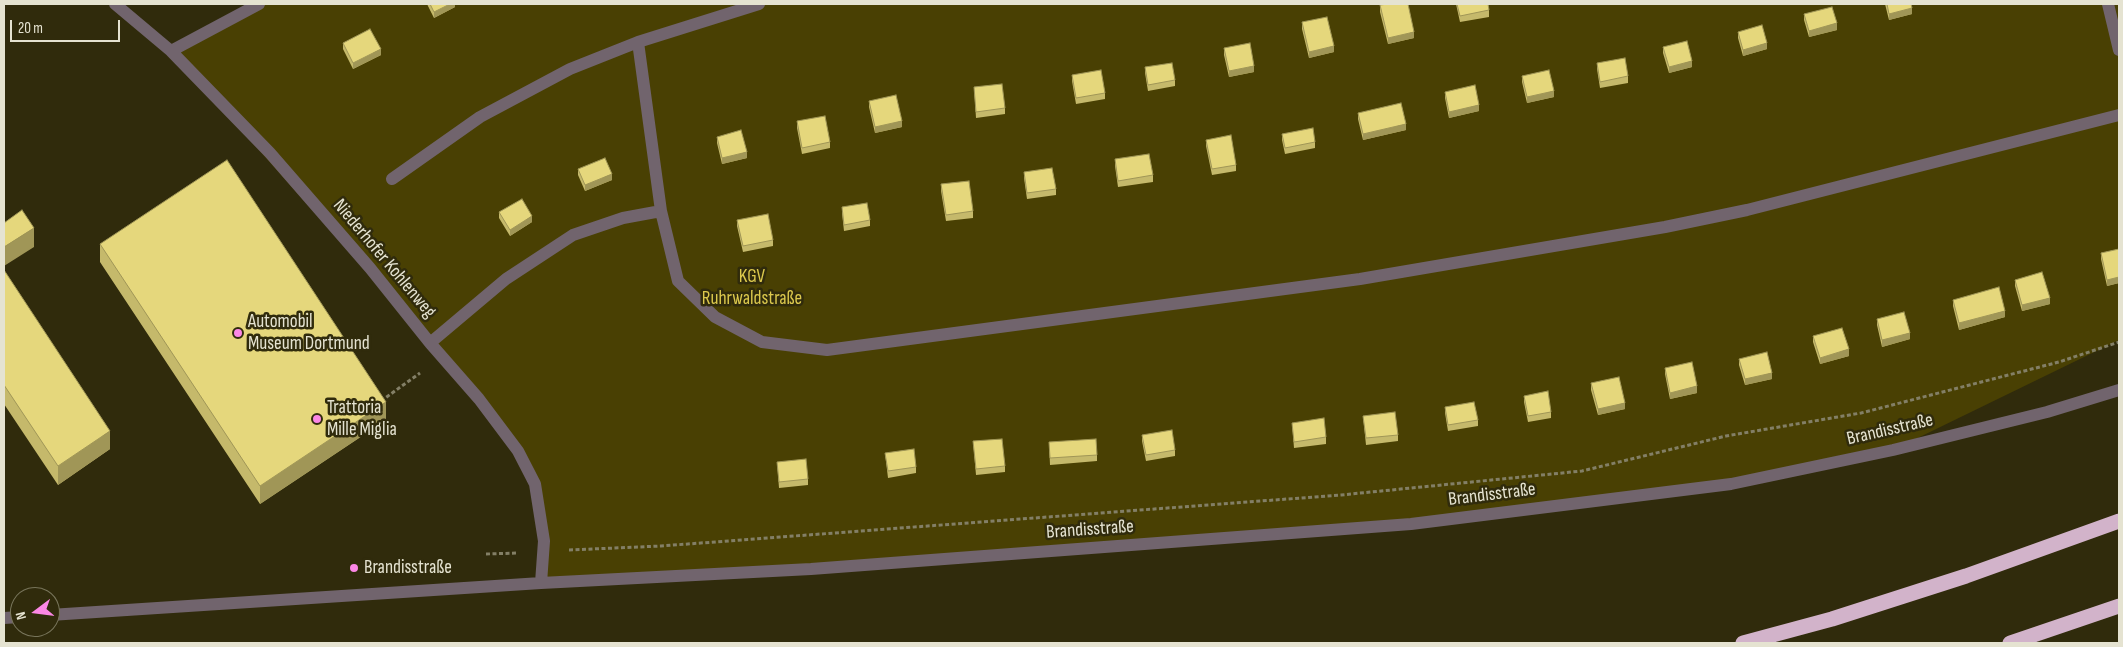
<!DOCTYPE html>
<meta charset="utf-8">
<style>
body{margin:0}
#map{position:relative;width:2123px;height:647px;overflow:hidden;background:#302b0c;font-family:"Sofia Sans Condensed",sans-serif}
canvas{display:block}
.frame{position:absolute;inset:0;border:5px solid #e5e3d1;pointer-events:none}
.north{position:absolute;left:10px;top:587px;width:50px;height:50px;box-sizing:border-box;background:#302b0c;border:1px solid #78755b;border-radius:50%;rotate:255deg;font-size:14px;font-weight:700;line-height:20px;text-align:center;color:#e5e3d1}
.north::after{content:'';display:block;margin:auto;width:18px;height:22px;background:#fb87e5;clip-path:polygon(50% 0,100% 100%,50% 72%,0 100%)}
.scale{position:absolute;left:10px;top:20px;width:110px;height:22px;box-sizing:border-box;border:2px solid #e5e3d1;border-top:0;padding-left:6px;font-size:15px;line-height:18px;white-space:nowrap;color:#e5e3d1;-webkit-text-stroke:4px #302b0c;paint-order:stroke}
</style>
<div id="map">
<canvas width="2123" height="647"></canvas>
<div class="frame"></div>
<div class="north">N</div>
<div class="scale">20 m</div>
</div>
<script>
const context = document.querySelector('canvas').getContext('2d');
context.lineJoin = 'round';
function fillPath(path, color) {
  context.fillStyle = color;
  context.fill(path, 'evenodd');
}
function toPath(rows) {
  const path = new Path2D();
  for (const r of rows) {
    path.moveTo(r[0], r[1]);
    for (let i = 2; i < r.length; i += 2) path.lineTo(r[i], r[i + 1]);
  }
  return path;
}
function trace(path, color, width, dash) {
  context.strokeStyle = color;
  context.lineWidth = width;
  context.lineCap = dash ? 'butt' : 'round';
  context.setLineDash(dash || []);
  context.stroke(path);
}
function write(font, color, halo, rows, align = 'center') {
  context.font = font + ' "Sofia Sans Condensed",sans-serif';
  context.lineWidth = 5;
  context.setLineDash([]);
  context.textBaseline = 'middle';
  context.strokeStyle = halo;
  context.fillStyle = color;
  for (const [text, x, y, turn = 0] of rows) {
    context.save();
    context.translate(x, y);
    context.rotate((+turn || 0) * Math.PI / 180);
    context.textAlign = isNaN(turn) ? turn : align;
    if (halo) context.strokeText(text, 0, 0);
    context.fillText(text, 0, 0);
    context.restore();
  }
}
fillPath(toPath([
 [259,4,2119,4,2119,340,1893,450,1731,484,1411,524,541,583,535,484,479,398,171,51]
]), '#494003');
trace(toPath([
 [381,401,420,373],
 [569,550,661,546,1341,495,1582,471,1726,436,1861,413,2059,362,2119,342],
 [486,554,518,553]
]), '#837f66', 3, [4, 2.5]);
trace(toPath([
 [115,4,171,51,270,153,370,268,430,343,479,399,518,451,535,484,544,541,541,583],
 [2108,4,2119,50],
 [638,42,661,211,678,281,715,317,762,342,827,350,1360,279,1665,227,1747,210,2119,115],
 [171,51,259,4],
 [392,179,480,117,570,69,638,42,759,4],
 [430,343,506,279,573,235,623,218,661,211],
 [50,615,541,583,811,569,1411,524,1731,484,1893,450,2047,412,2119,390],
 [4,618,20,617]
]), '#71646d', 12);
trace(toPath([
 [1743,643,1832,619,1966,576,2119,521],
 [2010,643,2119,606]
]), '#d2b3ca', 15);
fillPath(toPath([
 [427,4,455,4,455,7,434,18],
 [1456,4,1488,4,1489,10,1489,17,1460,22],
 [1885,4,1911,4,1912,14,1889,20],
 [1380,5,1414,38,1388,44,1380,12],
 [1804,14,1837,30,1809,37,1804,20],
 [1302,22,1334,52,1309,58,1302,29],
 [1738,32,1767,49,1743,56,1738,38],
 [343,43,381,55,353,69,343,49],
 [1663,47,1692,67,1669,73,1663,53],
 [1224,48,1254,72,1229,77,1224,55],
 [1597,63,1628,76,1628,83,1600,88,1597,69],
 [1145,67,1175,80,1175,86,1148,91,1145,73],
 [1072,75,1105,93,1105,99,1076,104,1072,81],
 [1522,76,1554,97,1527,103,1522,82],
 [974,87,1005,108,1005,114,976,118],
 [1445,92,1479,111,1449,118,1445,98],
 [869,101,902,127,875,133,869,107],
 [1358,113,1406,130,1363,140,1358,119],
 [797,121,830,142,830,148,802,154,797,128],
 [1282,134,1315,142,1315,148,1285,154,1282,140],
 [717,137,747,158,722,164,717,143],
 [1206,140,1236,165,1236,171,1212,175,1206,146],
 [1115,159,1153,175,1153,182,1118,187,1115,166],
 [578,169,612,180,585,191,578,175],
 [1024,172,1056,189,1056,195,1027,199,1024,178],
 [941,184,973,211,973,218,946,221,941,191],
 [842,207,870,220,870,226,844,231,842,213],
 [499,212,532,222,510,236,499,218],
 [737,220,773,240,773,246,743,252,737,226],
 [100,244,386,420,260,504,100,262],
 [2119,249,2119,283,2107,286,2101,259,2101,253],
 [4,270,110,449,58,485,4,404],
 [2015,280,2050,304,2022,311,2015,286],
 [1953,300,2005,317,1959,330,1953,306],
 [1877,319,1910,339,1882,347,1877,325],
 [1813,336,1849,356,1820,364,1813,342],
 [1739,359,1772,379,1745,385,1739,365],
 [1665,368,1697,393,1670,399,1665,374],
 [1591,383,1625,409,1598,415,1591,390],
 [1524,396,1551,412,1551,418,1528,422,1524,402],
 [1445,407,1478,420,1478,426,1448,431,1445,413],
 [1363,416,1398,435,1398,441,1366,445],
 [1292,423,1326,437,1326,444,1294,448],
 [1142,435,1175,450,1175,456,1146,461,1142,441],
 [973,441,1005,466,1005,472,976,475],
 [1049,442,1097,455,1097,461,1050,465],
 [885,453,916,467,916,473,888,478],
 [777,462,808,479,808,485,779,488]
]), '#c5b96b');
fillPath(toPath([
 [450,4,455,4,455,7,434,18,434,12],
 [1912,8,1912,14,1889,20,1889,14],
 [1837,23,1837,30,1809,37,1809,31],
 [1414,32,1414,38,1388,44,1388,38],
 [1767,43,1767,49,1743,56,1743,50],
 [1334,46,1334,52,1309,58,1309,52],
 [381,49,381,55,353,69,353,63],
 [1692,61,1692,67,1669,73,1669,67],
 [1254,66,1254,72,1229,77,1229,71],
 [1554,91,1554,97,1527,103,1527,97],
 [1479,105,1479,111,1449,118,1449,112],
 [902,121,902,127,875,133,875,127],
 [1406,124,1406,130,1363,140,1363,134],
 [747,152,747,158,722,164,722,158],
 [612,174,612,180,585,191,585,185],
 [532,216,532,222,510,236,510,230],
 [34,228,34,247,4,266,4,247],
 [2119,277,2119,283,2107,286,2107,280],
 [2050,298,2050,304,2022,311,2022,305],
 [2005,311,2005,317,1959,330,1959,323],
 [1910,333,1910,339,1882,347,1882,340],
 [1849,349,1849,356,1820,364,1820,358],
 [1772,373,1772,379,1745,385,1745,379],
 [1697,386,1697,393,1670,399,1670,393],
 [386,402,386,420,260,504,260,486],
 [1625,403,1625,409,1598,415,1598,409],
 [110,431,110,449,58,485,58,466]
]), '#a09657');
const building = toPath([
 [430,4,450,4,434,12,430,4],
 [1388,4,1408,4,1414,32,1388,38,1380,5,1388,4],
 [1457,4,1488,4,1489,10,1460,16,1457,4],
 [1887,4,1911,4,1912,8,1889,14,1887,4],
 [1832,7,1837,23,1809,31,1804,14,1832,7],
 [1327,17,1334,46,1309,52,1302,22,1327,17],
 [1762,25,1767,43,1743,50,1738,32,1762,25],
 [370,29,381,49,353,63,343,43,370,29],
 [1687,41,1692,61,1669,67,1663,47,1687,41],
 [1250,43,1254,66,1229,71,1224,48,1250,43],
 [1625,58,1628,76,1600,82,1597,63,1625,58],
 [1172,63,1175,80,1148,85,1145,67,1172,63],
 [1101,70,1105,93,1076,98,1072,75,1101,70],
 [1549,70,1554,91,1527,97,1522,76,1549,70],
 [1002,84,1005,108,976,112,974,87,1002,84],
 [1475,85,1479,105,1449,112,1445,92,1475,85],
 [896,95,902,121,875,127,869,101,896,95],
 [1401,103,1406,124,1363,134,1358,113,1401,103],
 [825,116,830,142,802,148,797,121,825,116],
 [1313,128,1315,142,1285,148,1282,134,1313,128],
 [741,130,747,152,722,158,717,137,741,130],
 [1231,135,1236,165,1212,169,1206,140,1231,135],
 [1149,154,1153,175,1118,181,1115,159,1149,154],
 [605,158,612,174,585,185,578,169,605,158],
 [227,160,386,402,260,486,100,244,227,160],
 [1052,168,1056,189,1027,193,1024,172,1052,168],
 [969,181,973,211,946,215,941,184,969,181],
 [522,199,532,216,510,230,499,212,522,199],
 [867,203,870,220,844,225,842,207,867,203],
 [22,210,34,228,4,247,4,223,22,210],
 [768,214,773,240,743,246,737,220,768,214],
 [2119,249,2119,277,2107,280,2101,253,2119,249],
 [4,270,110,431,58,466,4,385,4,270],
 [2042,272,2050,298,2022,305,2015,280,2042,272],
 [1999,287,2005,311,1959,323,1953,300,1999,287],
 [1904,312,1910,333,1882,340,1877,319,1904,312],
 [1842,328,1849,349,1820,358,1813,336,1842,328],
 [1767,352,1772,373,1745,379,1739,359,1767,352],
 [1692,362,1697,386,1670,393,1665,368,1692,362],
 [1619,377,1625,403,1598,409,1591,383,1619,377],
 [1548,391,1551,412,1528,416,1524,396,1548,391],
 [1474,402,1478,420,1448,425,1445,407,1474,402],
 [1395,412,1398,435,1366,438,1363,416,1395,412],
 [1324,418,1326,437,1294,442,1292,423,1324,418],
 [1172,430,1175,450,1146,455,1142,435,1172,430],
 [1002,439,1005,466,976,469,973,441,1002,439],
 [1096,439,1097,455,1050,458,1049,442,1096,439],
 [914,449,916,467,888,471,885,453,914,449],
 [806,459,808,479,779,482,777,462,806,459]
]);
fillPath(building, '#e5d77c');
trace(building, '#a09657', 1);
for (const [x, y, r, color] of [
 [238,333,5,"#fb87e5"],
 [317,419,5,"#fb87e5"],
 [354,568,5,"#fb87e5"]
]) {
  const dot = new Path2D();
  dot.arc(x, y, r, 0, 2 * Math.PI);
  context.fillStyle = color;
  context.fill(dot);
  trace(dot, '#302b0c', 2);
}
write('19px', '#e5e3d1', '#302b0c', [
 ["Niederhofer Kohlenweg",384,259,50],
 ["Brandisstraße",1890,430,-13],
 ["Brandisstraße",1492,495,-7],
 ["Brandisstraße",1090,530,-4]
]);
write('19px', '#dcc94d', '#302b0c', [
 ["KGV",752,277],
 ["Ruhrwaldstraße",752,299]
]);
write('19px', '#e5e3d1', '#302b0c', [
 ["Automobil",248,322],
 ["Museum Dortmund",248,344],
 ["Trattoria",327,408],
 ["Mille Miglia",327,430],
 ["Brandisstraße",364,568]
], 'left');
</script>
